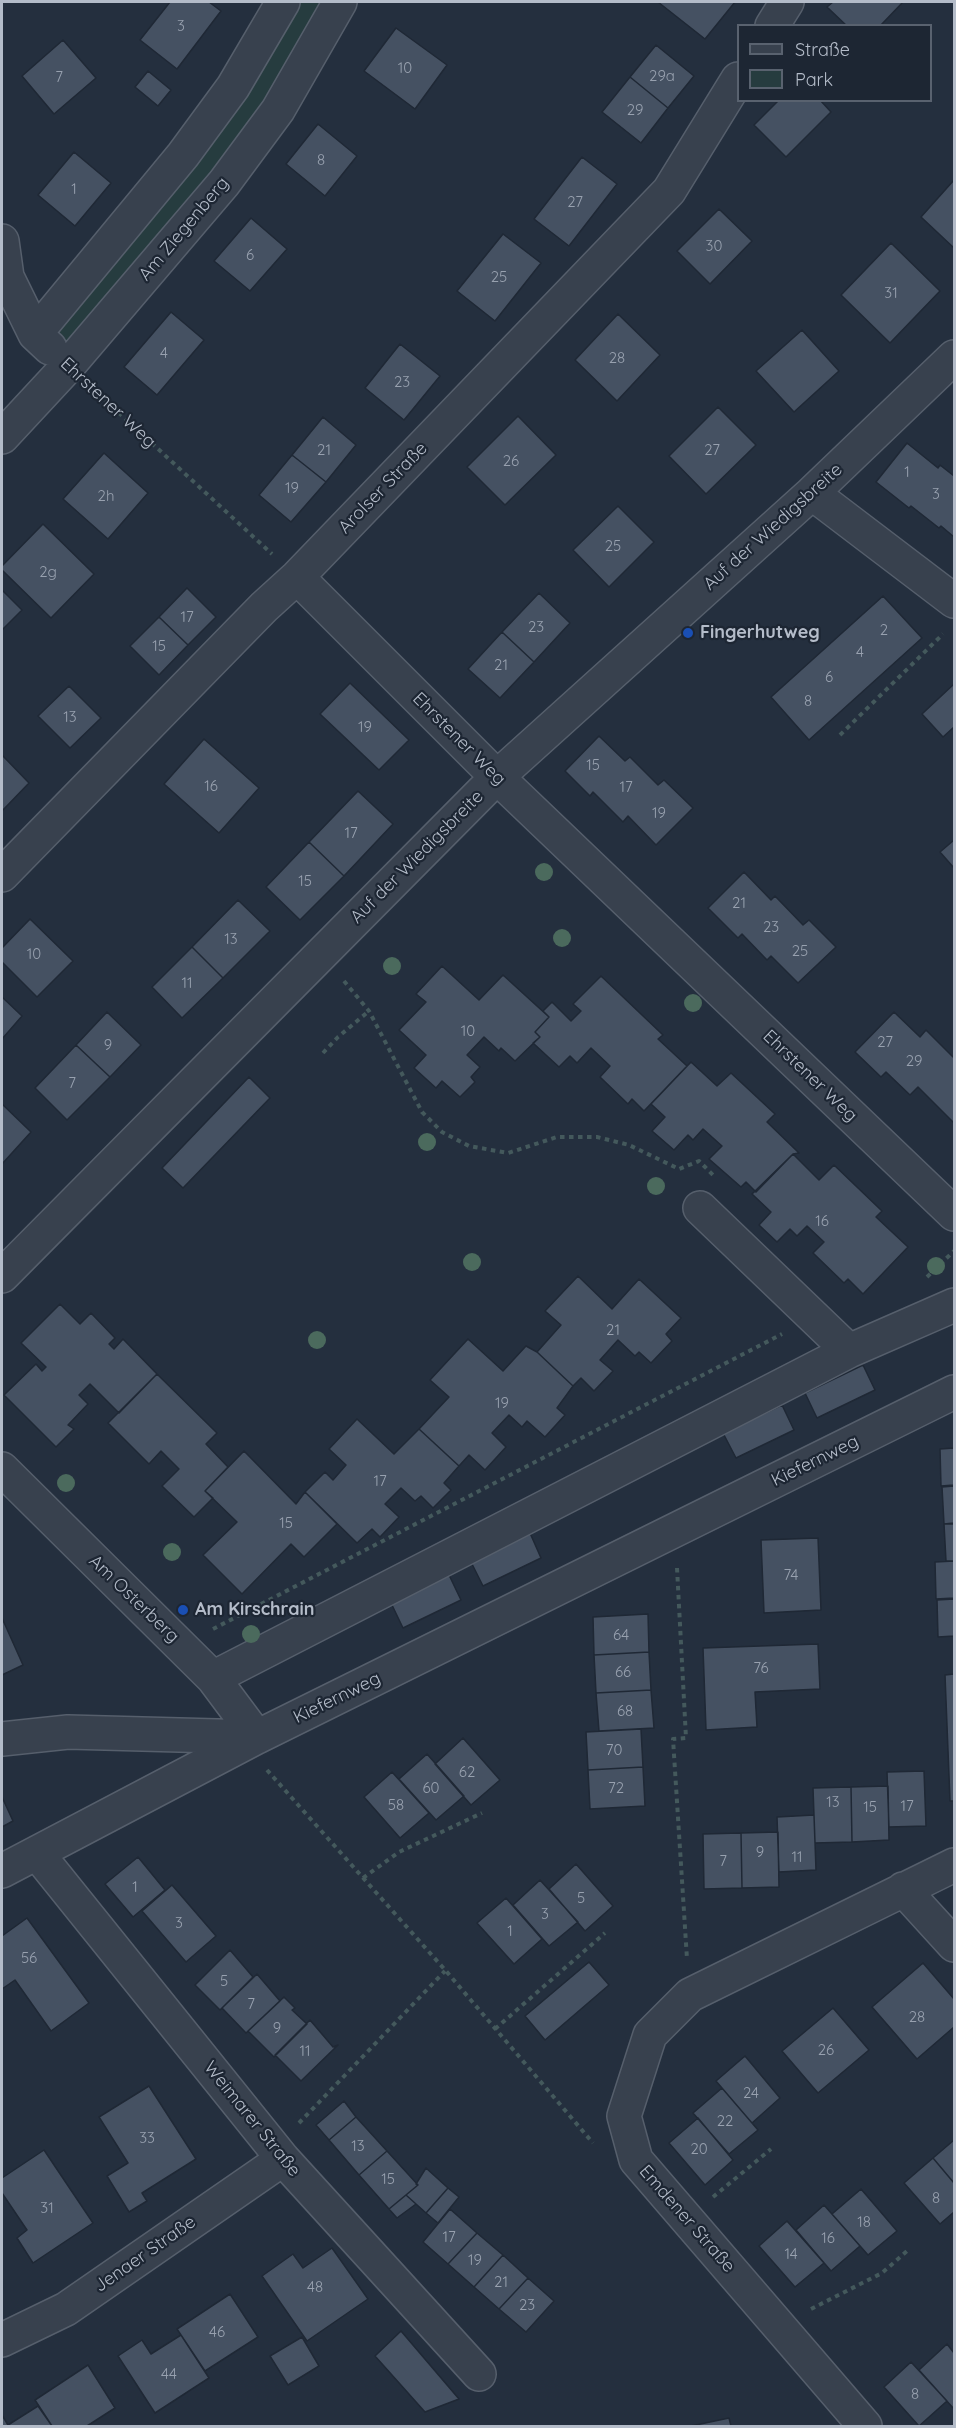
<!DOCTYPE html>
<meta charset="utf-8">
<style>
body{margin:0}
#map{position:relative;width:956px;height:2428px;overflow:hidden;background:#242f3e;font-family:Quicksand,sans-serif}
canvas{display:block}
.frame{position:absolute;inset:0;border:3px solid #b4bcc9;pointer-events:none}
.legend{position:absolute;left:737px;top:24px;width:195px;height:78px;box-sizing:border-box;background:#1d2633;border:2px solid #59626f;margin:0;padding:8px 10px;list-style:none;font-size:18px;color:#b4bcc9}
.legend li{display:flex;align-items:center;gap:12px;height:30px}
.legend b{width:30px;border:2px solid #59626f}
</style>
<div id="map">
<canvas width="956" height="2428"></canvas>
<div class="frame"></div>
<ul class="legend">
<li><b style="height:8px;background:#38414e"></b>Straße</li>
<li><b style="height:16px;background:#263c3f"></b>Park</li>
</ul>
</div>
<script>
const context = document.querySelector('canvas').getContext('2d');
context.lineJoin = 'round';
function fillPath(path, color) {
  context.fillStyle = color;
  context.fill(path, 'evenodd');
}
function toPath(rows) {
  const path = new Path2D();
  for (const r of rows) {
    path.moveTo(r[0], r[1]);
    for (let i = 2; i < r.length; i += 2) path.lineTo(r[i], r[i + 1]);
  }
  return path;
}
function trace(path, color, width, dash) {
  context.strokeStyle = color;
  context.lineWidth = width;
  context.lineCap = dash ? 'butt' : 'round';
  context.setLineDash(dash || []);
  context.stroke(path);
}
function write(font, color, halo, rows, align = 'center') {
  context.font = font + ' Quicksand,sans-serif';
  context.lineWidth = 4.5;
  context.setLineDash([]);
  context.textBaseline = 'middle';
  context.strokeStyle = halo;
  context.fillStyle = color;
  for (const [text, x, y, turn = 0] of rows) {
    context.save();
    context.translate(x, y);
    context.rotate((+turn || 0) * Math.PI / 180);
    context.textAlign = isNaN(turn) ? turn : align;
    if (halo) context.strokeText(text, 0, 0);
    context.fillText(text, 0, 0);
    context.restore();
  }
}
fillPath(toPath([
 [299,2,322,2,264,102,212,175,73,340,65,340,57,328,278,40]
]), '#263c3f');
const building = toPath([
 [170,2,209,2,221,11,177,69,140,40,170,2],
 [658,2,735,2,705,39,658,2],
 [833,2,903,2,880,26,847,26,827,7,833,2],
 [396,28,447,65,415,109,364,71,396,28],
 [63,40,96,78,54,114,22,76,63,40],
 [656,45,694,76,668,108,630,77,656,45],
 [148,71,171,90,158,106,135,87,148,71],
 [630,77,668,108,641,143,602,112,630,77],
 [779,100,820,100,831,112,786,157,754,125,779,100],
 [318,124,357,156,325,196,286,164,318,124],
 [74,152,111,183,75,226,38,195,74,152],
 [582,157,617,184,569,246,534,219,582,157],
 [954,180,954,248,921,217,954,180],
 [719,209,752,241,710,284,677,251,719,209],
 [251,218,287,249,250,291,214,261,251,218],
 [503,234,541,263,495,321,457,291,503,234],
 [891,243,940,291,890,343,841,295,891,243],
 [171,312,204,340,157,395,124,367,171,312],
 [618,314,660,355,617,401,575,360,618,314],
 [802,330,839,371,794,412,756,371,802,330],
 [400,344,440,376,404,420,365,388,400,344],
 [718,407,756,445,706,494,669,456,718,407],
 [518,416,556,455,505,505,467,467,518,416],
 [323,417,356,445,326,482,292,455,323,417],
 [907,443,938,468,940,465,954,476,954,537,941,526,939,528,911,506,909,508,876,482,907,443],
 [104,453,148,493,108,539,63,499,104,453],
 [292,455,326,482,291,522,259,495,292,455],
 [618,506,654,542,609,587,573,550,618,506],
 [43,524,94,574,51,618,2,570,2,566,43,524],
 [187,588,216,617,188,645,159,617,187,588],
 [2,590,22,610,2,630,2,590],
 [539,593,570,623,534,662,502,632,539,593],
 [883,596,922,638,809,740,771,697,883,596],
 [159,617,188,645,159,675,130,646,159,617],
 [502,632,534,662,500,698,468,669,502,632],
 [350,683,409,740,379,770,320,714,350,683],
 [954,684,954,727,943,737,922,714,954,684],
 [69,686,101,718,70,748,38,716,69,686],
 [599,736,625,761,630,757,658,785,664,780,693,808,656,845,628,816,623,822,593,792,590,796,565,771,599,736],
 [204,739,259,788,219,833,164,784,204,739],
 [2,755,29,783,2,811,2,755],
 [358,791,393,824,344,876,309,842,358,791],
 [954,840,954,868,940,852,954,840],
 [309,842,344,876,300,920,266,887,309,842],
 [744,872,771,900,775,896,803,925,809,920,836,947,798,983,771,956,767,960,742,934,738,938,708,908,744,872],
 [238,900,270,931,223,978,192,947,238,900],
 [30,919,73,961,37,997,2,962,2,948,30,919],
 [192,947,223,978,182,1018,152,987,192,947],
 [442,966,479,1000,503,975,549,1017,535,1032,540,1037,515,1061,501,1048,499,1051,484,1037,467,1055,480,1067,471,1077,475,1082,460,1097,442,1081,436,1088,414,1068,426,1055,399,1030,426,1002,416,994,442,966],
 [601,976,663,1035,658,1039,687,1066,644,1111,632,1099,628,1104,600,1077,610,1066,591,1048,577,1063,570,1056,559,1067,533,1043,540,1037,535,1032,549,1017,543,1011,552,1002,571,1021,581,1011,573,1004,601,976],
 [2,997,22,1016,2,1039,2,997],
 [107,1012,141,1045,110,1077,76,1045,107,1012],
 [894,1012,920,1037,926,1030,953,1057,954,1056,954,1123,918,1087,910,1095,886,1072,881,1077,855,1052,894,1012],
 [76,1045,110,1077,67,1120,35,1088,76,1045],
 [691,1062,717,1086,731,1073,775,1114,767,1122,799,1153,793,1154,756,1192,746,1182,741,1187,709,1159,722,1146,703,1129,693,1140,688,1135,674,1150,652,1131,665,1117,651,1104,691,1062],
 [249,1077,270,1098,183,1188,162,1168,249,1077],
 [2,1104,31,1132,2,1164,2,1104],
 [793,1154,819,1180,834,1165,882,1211,876,1217,908,1247,863,1294,848,1279,844,1283,813,1253,824,1242,807,1226,797,1236,790,1229,777,1242,759,1225,771,1212,752,1194,793,1154],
 [578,1276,612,1309,639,1279,681,1318,666,1334,672,1341,651,1363,639,1352,635,1356,618,1340,600,1360,613,1371,594,1391,581,1378,573,1386,537,1352,561,1325,545,1311,578,1276],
 [60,1304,80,1324,91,1313,115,1338,109,1344,114,1349,123,1339,157,1374,119,1413,90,1384,79,1395,88,1404,68,1425,74,1429,56,1447,4,1395,36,1364,42,1371,46,1367,21,1343,60,1304],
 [468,1339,503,1371,526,1346,537,1352,573,1386,557,1408,565,1415,545,1437,527,1421,522,1427,509,1415,492,1433,506,1447,485,1470,469,1455,459,1466,419,1429,449,1397,430,1380,468,1339],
 [863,1365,875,1390,817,1418,805,1393,863,1365],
 [157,1374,217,1433,206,1444,228,1467,205,1491,213,1498,194,1517,162,1486,179,1469,161,1451,149,1464,108,1423,157,1374],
 [782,1405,794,1430,736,1458,723,1433,782,1405],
 [357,1419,394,1454,419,1429,459,1466,444,1483,451,1490,433,1508,421,1496,415,1501,401,1488,385,1504,399,1517,380,1537,372,1529,357,1543,305,1492,325,1472,333,1480,346,1465,329,1449,357,1419],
 [954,1448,954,1485,941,1486,940,1449,954,1448],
 [244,1451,296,1504,305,1492,337,1524,304,1557,291,1544,242,1594,203,1555,237,1522,205,1491,244,1451],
 [954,1486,954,1523,944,1524,942,1487,954,1486],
 [944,1524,954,1524,954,1561,946,1561,944,1524],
 [530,1533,541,1558,483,1586,471,1562,530,1533],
 [818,1538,821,1610,764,1613,761,1540,818,1538],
 [954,1561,954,1598,936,1599,935,1562,954,1561],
 [449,1575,461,1600,403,1628,391,1603,449,1575],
 [954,1599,954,1636,938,1637,937,1600,954,1599],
 [648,1614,649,1652,594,1655,593,1617,648,1614],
 [2,1618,23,1665,2,1675,2,1618],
 [818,1644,820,1689,755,1692,757,1727,706,1730,703,1648,818,1644],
 [649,1652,651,1690,596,1693,594,1655,649,1652],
 [954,1674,954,1801,950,1801,945,1675,954,1674],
 [651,1690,654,1728,599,1731,596,1693,651,1690],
 [641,1729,643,1767,588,1770,586,1732,641,1729],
 [463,1738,500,1780,471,1805,435,1764,463,1738],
 [427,1754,464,1796,436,1820,399,1779,427,1754],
 [643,1767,645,1806,590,1809,588,1770,643,1767],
 [924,1771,926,1826,889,1827,887,1772,924,1771],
 [392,1772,429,1813,400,1838,364,1797,392,1772],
 [888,1786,889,1840,852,1842,851,1787,888,1786],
 [851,1787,852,1842,815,1843,813,1788,851,1787],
 [2,1797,13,1821,2,1827,2,1797],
 [814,1815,816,1870,779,1872,777,1817,814,1815],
 [778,1832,779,1887,742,1888,741,1833,778,1832],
 [741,1833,742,1888,704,1889,703,1834,741,1833],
 [138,1857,165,1890,133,1917,105,1884,138,1857],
 [576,1864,613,1906,585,1931,549,1889,576,1864],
 [540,1880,578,1922,549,1946,513,1905,540,1880],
 [172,1885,216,1936,186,1962,142,1911,172,1885],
 [506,1898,542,1939,514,1964,477,1923,506,1898],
 [27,1918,89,2003,51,2031,15,1980,2,1989,2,1936,27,1918],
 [230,1950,253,1977,220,2010,195,1985,230,1950],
 [589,1962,609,1985,545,2040,525,2016,589,1962],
 [923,1963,954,1999,954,2027,917,2059,872,2007,923,1963],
 [257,1974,280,2001,246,2033,222,2008,257,1974],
 [284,1997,295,2008,292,2010,307,2024,274,2057,248,2031,284,1997],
 [833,2008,869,2050,818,2093,782,2051,833,2008],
 [310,2020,333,2047,338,2045,301,2081,275,2055,310,2020],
 [745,2056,780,2098,752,2123,716,2081,745,2056],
 [149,2086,196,2159,142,2193,147,2201,129,2212,107,2176,128,2163,99,2117,149,2086],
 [722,2088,758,2130,729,2154,693,2113,722,2088],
 [344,2101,356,2117,329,2140,316,2125,344,2101],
 [356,2117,387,2151,359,2175,329,2140,356,2117],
 [698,2118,733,2160,705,2185,669,2143,698,2118],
 [954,2140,954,2183,933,2158,954,2140],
 [44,2150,93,2223,33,2263,17,2238,27,2230,2,2193,2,2178,44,2150],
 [387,2151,418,2185,389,2209,359,2175,387,2151],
 [933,2158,954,2183,954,2212,940,2224,904,2183,933,2158],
 [426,2168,448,2188,426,2213,406,2195,418,2185,416,2184,426,2168],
 [448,2188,459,2197,438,2223,426,2213,448,2188],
 [861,2189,897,2231,868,2255,832,2214,861,2189],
 [406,2195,416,2204,397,2218,389,2209,406,2195],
 [824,2205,860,2246,831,2271,796,2230,824,2205],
 [450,2209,477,2233,448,2264,423,2242,450,2209],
 [787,2221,824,2263,795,2287,759,2246,787,2221],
 [477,2233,503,2255,474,2287,448,2264,477,2233],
 [332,2248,368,2299,307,2341,262,2276,293,2254,303,2268,332,2248],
 [503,2255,528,2278,499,2309,474,2287,503,2255],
 [528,2278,554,2301,526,2332,499,2309,528,2278],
 [230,2294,258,2337,205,2371,177,2329,230,2294],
 [401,2331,459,2399,425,2412,375,2356,401,2331],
 [181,2335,209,2378,155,2413,118,2356,142,2340,151,2354,181,2335],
 [302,2337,319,2366,288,2385,270,2356,302,2337],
 [947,2344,954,2353,954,2409,919,2370,947,2344],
 [911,2362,947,2401,919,2426,884,2387,911,2362],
 [88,2365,115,2408,87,2426,52,2426,35,2400,88,2365],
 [38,2406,52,2426,2,2426,2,2415,8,2425,38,2406],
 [729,2418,731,2426,691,2426,729,2418]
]);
fillPath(building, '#455162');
trace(building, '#1f2835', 1.5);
const minor = toPath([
 [772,26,787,2],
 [2,241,7,277,35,334,50,348],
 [35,334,183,155,233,87,283,2],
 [2,437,68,366,224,183,278,110,340,2],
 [812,493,954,601],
 [297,577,497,777,954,1214],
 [2,875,264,607,297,577,669,191,738,79],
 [700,1208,849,1351],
 [2,1276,497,777,812,493,954,357],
 [2,1469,213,1678,257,1737],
 [213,1678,849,1351,954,1305],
 [2,1739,68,1732,254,1737],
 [37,1853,283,2159,479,2374],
 [2,1871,257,1737,954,1392],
 [903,1889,954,1945],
 [2,2340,66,2309,283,2159],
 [865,2426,636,2160,624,2116,650,2035,690,1995,954,1865]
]);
trace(minor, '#565f6c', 36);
trace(toPath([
 [92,388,272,554],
 [840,735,943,634],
 [344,981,369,1011,422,1112,442,1132,469,1146,508,1153,557,1137,597,1137,629,1145,679,1169,699,1161,713,1175],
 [323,1053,338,1037,369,1011],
 [927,1277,954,1251],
 [677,1568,686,1738,673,1739,687,1959],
 [213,1629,782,1334],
 [267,1770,446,1971,593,2143],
 [363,1878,399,1852,482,1813],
 [495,2029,605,1933],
 [299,2123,445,1971],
 [713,2197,771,2149],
 [811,2309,882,2273,907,2251]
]), '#44595c', 4, [4.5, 4.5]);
trace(minor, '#38414e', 33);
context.fillStyle = '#4b6a5d';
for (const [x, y] of [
 [544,872],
 [562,938],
 [392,966],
 [693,1003],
 [427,1142],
 [656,1186],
 [472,1262],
 [936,1266],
 [317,1340],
 [66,1483],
 [172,1552],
 [251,1634]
]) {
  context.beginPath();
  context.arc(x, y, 9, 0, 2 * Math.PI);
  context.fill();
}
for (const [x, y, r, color] of [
 [688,633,6,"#1a4fb4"],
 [183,1610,6,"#1a4fb4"]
]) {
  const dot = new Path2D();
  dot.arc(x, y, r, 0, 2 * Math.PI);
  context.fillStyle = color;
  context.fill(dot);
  trace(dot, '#1d2633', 2);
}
write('15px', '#98a1af', null, [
 ["3",181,26],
 ["10",405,68],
 ["29a",662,76],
 ["7",59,77],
 ["29",635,110],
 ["8",321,160],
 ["1",74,189],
 ["27",575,202],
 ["30",714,246],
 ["6",250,255],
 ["25",499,277],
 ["31",891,293],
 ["4",164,353],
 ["28",617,358],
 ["23",402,382],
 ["21",324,450],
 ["27",712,450],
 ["26",511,461],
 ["1",907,472],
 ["19",292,488],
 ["3",936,494],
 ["2h",106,496],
 ["25",613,546],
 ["2g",48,572],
 ["17",187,617],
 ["23",536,627],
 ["2",884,630],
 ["15",159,646],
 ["4",860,652],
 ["21",501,665],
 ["6",829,677],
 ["8",808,701],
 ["13",70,717],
 ["19",365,727],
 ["15",593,765],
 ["16",211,786],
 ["17",626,787],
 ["19",659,813],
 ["17",351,833],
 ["15",305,881],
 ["21",739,903],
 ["23",771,927],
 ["13",231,939],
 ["25",800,951],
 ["10",34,954],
 ["11",187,983],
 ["10",468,1031],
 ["27",885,1042],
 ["9",108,1045],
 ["29",914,1061],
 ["7",72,1083],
 ["16",822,1221],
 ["21",613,1330],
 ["19",502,1403],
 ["17",380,1481],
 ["15",286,1523],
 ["74",791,1575],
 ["64",621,1635],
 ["76",761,1668],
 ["66",623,1672],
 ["68",625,1711],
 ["70",614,1750],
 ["62",467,1772],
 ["60",431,1788],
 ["72",616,1788],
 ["13",833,1802],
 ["58",396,1805],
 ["17",907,1806],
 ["15",870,1807],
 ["9",760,1852],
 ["11",797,1857],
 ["7",723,1861],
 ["1",135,1887],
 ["5",581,1898],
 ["3",545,1914],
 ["3",179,1923],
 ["1",510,1931],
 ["56",29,1958],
 ["5",224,1981],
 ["7",251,2004],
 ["28",917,2017],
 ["9",277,2028],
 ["26",826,2050],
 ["11",305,2051],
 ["24",751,2093],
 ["22",725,2121],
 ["33",147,2138],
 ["13",358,2146],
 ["20",699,2149],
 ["15",388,2179],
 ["8",936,2198],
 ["31",47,2208],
 ["18",864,2222],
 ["17",449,2237],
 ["16",828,2238],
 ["14",791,2254],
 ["19",475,2260],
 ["21",501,2282],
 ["48",315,2287],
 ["23",527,2305],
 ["46",217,2332],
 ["44",169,2374],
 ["8",915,2394]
]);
write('18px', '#b4bcc9', '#1d2633', [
 ["Am Ziegenberg",184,229,-50],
 ["Ehrstener Weg",108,403,43],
 ["Arolser Straße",383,488,-46],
 ["Auf der Wiedigsbreite",773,527,-42],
 ["Ehrstener Weg",459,739,45],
 ["Auf der Wiedigsbreite",417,857,-45],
 ["Ehrstener Weg",810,1076,44],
 ["Kiefernweg",815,1461,-26],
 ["Am Osterberg",134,1599,44],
 ["Kiefernweg",337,1698,-26],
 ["Weimarer Straße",252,2119,51],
 ["Emdener Straße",687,2219,49],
 ["Jenaer Straße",145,2254,-35]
]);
write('bold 18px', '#b4bcc9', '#1d2633', [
 ["Fingerhutweg",700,633],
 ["Am Kirschrain",195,1610]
], 'left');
</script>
